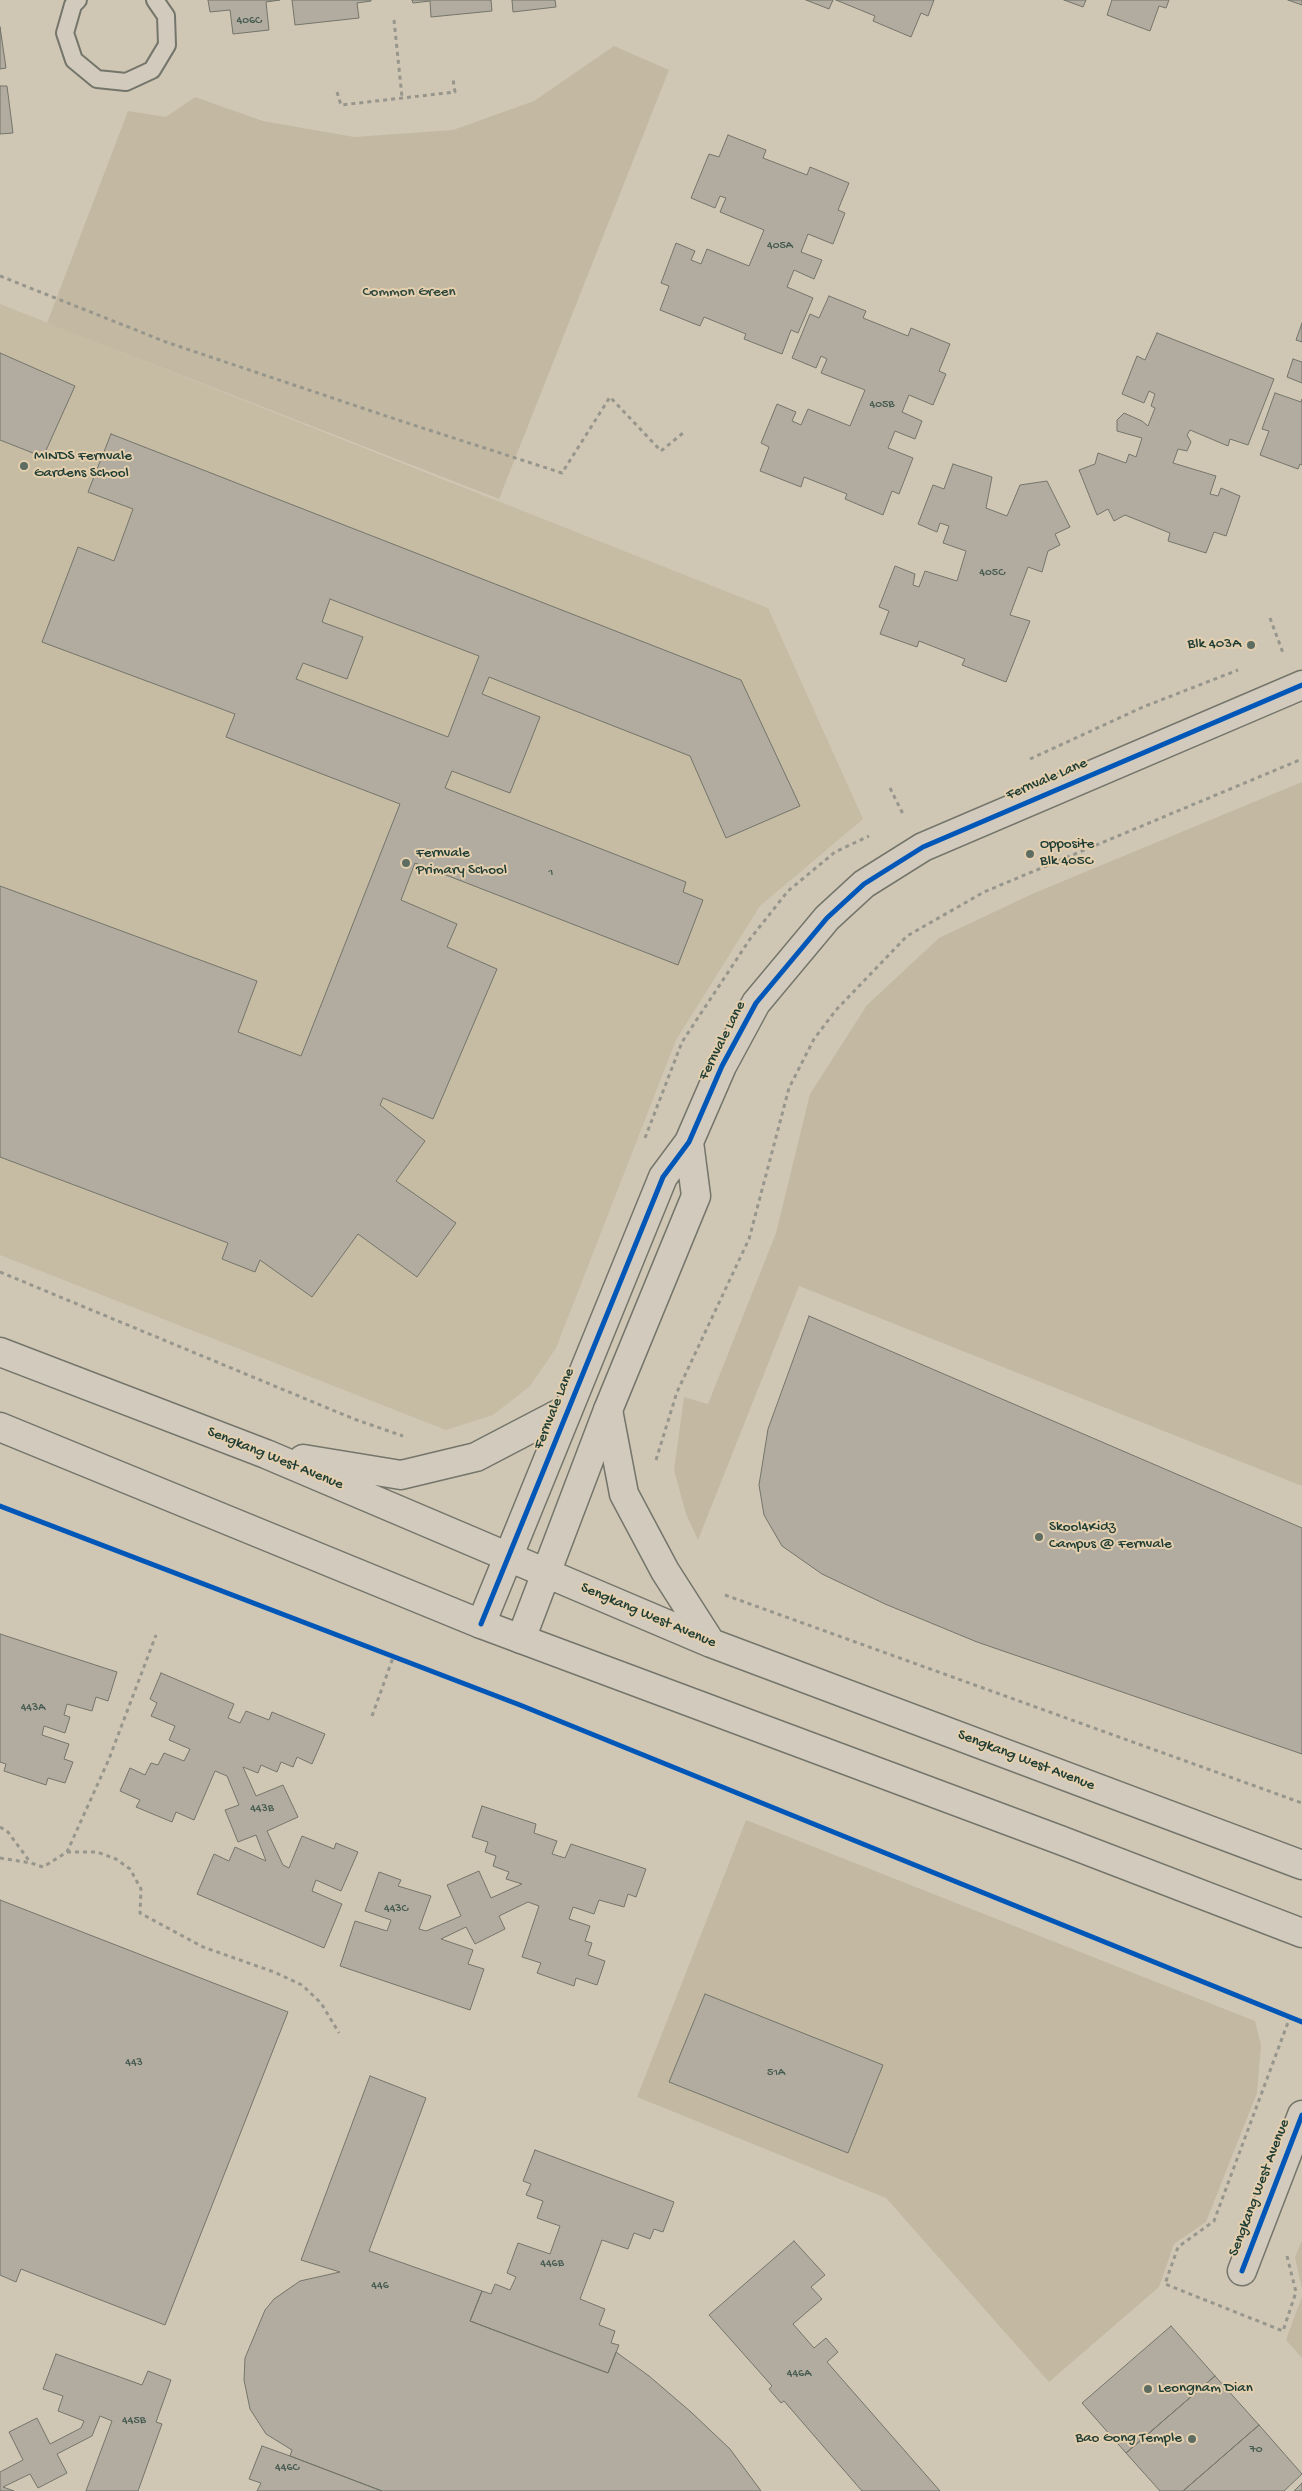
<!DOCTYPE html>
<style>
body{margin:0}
canvas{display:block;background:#d0c6b4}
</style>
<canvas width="1302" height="2491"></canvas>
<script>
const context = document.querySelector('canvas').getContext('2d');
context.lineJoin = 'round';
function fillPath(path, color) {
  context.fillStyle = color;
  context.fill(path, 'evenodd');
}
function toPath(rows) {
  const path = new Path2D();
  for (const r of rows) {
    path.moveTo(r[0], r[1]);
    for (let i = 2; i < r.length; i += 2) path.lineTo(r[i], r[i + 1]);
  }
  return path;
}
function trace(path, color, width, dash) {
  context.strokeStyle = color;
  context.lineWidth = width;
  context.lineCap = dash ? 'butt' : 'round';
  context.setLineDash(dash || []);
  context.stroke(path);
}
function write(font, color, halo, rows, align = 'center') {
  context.font = font + ' "Gochi Hand",sans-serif';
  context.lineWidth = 4;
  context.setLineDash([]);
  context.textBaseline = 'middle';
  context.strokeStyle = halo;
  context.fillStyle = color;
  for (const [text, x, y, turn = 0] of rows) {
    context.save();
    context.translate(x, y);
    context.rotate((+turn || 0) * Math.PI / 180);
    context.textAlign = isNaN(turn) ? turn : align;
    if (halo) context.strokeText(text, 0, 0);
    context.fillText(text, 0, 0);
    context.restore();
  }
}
fillPath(toPath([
 [0,304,768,608,863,819,760,906,676,1040,556,1348,530,1386,493,1415,446,1430,0,1255]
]), '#c6bba3');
fillPath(toPath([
 [614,46,669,70,499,499,47,323,128,111,166,117,195,97,263,121,354,137,453,130,534,101],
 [1302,782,1302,1486,799,1286,698,1540,686,1514,674,1470,684,1397,708,1404,776,1233,810,1094,867,1005,939,938,1032,894],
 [746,1820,1255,2021,1261,2045,1257,2093,1206,2222,1174,2244,1159,2287,1049,2382,886,2198,637,2097],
 [1302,2240,1302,2289,1295,2257],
 [1302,2296,1302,2358,1286,2340]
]), '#c3b9a2');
const building = toPath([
 [208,0,280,0,266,2,269,30,233,34,230,10,210,12,208,0],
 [292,0,371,0,371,1,357,3,359,18,295,25,292,0],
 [412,0,491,0,492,11,431,17,430,1,413,3,412,0],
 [512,0,555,0,556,7,513,12,512,0],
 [806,0,833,0,829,9,806,0],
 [836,0,934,0,928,16,921,13,911,37,873,21,875,16,836,0],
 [1064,0,1086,0,1083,7,1064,0],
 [1112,0,1169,0,1166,8,1159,6,1150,31,1107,15,1112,0],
 [1288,0,1302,0,1302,5,1288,0],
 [0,27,6,68,0,69,0,27],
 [0,86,7,86,13,133,0,134,0,86],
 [728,135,766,150,763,158,807,175,810,167,849,183,838,210,845,213,833,244,808,234,801,252,822,260,814,279,794,270,787,287,813,298,798,333,791,330,782,354,744,339,746,334,704,317,700,326,660,310,669,286,661,283,676,243,695,251,691,260,701,264,707,249,749,266,764,230,720,212,726,198,720,196,715,208,691,198,709,154,719,157,728,135],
 [829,296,866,311,863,318,908,336,911,328,950,344,939,371,946,374,933,405,909,395,902,412,922,421,915,439,895,431,888,448,913,458,899,494,892,491,883,515,845,499,847,494,804,477,801,487,760,471,769,447,761,443,777,404,796,412,792,421,801,425,808,409,850,426,865,390,821,373,827,359,821,356,816,368,792,358,810,314,819,318,829,296],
 [1302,323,1302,342,1296,340,1302,323],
 [1157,333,1274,379,1248,445,1230,439,1228,446,1190,430,1187,435,1191,442,1187,451,1178,449,1173,463,1216,476,1210,494,1218,496,1221,488,1240,496,1226,536,1214,532,1206,553,1168,541,1170,533,1125,515,1114,521,1108,509,1097,515,1079,470,1095,464,1098,453,1126,463,1129,454,1136,457,1142,438,1117,431,1117,420,1124,413,1142,421,1148,426,1155,408,1151,406,1155,394,1149,391,1144,403,1122,394,1137,356,1145,360,1157,333],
 [0,353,75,386,43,457,0,440,0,353],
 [1293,359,1302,362,1302,383,1287,377,1293,359],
 [1275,393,1301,402,1302,399,1302,465,1300,464,1298,469,1260,455,1269,431,1262,429,1275,393],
 [111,434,741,680,800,806,726,838,690,756,489,677,482,694,540,717,510,793,452,771,445,788,686,882,683,892,703,900,678,965,415,863,401,900,457,924,447,947,497,969,433,1119,383,1098,380,1105,425,1141,396,1181,456,1223,417,1277,358,1234,312,1297,260,1260,255,1272,222,1259,228,1243,0,1157,0,886,257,981,238,1032,301,1056,400,804,226,737,235,714,42,642,78,547,114,561,133,509,88,492,111,434],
 [330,599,479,656,448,737,296,679,303,663,347,679,363,637,322,622,330,599],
 [953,464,992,477,986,508,1007,516,1020,485,1047,481,1070,527,1055,534,1060,545,1048,551,1042,572,1028,567,1010,615,1030,621,1006,682,962,665,965,659,919,641,917,647,880,634,889,611,879,607,895,566,915,574,913,585,919,587,925,571,957,581,966,551,943,543,949,526,940,523,937,532,918,524,933,485,944,489,953,464],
 [809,1316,1302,1528,1302,1754,977,1642,885,1604,822,1574,782,1546,764,1515,759,1485,768,1429,809,1316],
 [0,1634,117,1672,108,1701,96,1697,92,1711,67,1704,64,1715,70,1717,65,1733,44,1726,42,1735,69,1744,64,1759,73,1762,65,1783,48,1778,46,1785,4,1771,6,1764,0,1762,0,1634],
 [161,1673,234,1704,228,1718,240,1723,246,1711,269,1720,272,1712,325,1734,312,1764,297,1757,293,1767,281,1762,277,1772,261,1765,258,1773,243,1767,256,1796,283,1785,298,1817,267,1831,283,1865,289,1868,302,1836,334,1849,336,1843,358,1852,341,1891,316,1880,312,1891,342,1904,324,1948,197,1894,214,1854,229,1861,235,1847,266,1861,256,1835,238,1842,225,1810,239,1805,227,1776,215,1771,194,1820,176,1812,172,1822,136,1807,140,1800,120,1791,130,1768,145,1775,151,1763,158,1765,164,1753,184,1761,190,1749,169,1740,175,1726,151,1716,157,1703,150,1699,161,1673],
 [482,1806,536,1824,534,1833,557,1841,552,1854,565,1858,571,1844,646,1869,636,1897,628,1894,624,1907,599,1900,594,1914,573,1907,569,1919,590,1926,585,1941,592,1943,588,1955,605,1961,597,1985,576,1978,574,1986,537,1973,541,1963,522,1957,539,1906,528,1902,499,1916,505,1929,475,1944,466,1927,441,1939,473,1950,468,1964,484,1969,470,2010,340,1966,355,1921,387,1931,391,1920,365,1911,379,1872,401,1880,398,1886,431,1896,419,1929,426,1931,461,1916,447,1885,479,1871,491,1898,522,1884,506,1879,509,1872,493,1866,496,1856,485,1852,488,1842,472,1837,482,1806],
 [0,1900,288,2012,165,2325,21,2269,16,2282,0,2275,0,1900],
 [705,1994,883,2065,848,2153,669,2082,705,1994],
 [370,2076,426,2098,369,2251,482,2291,470,2321,608,2373,616,2352,649,2376,691,2412,730,2449,761,2491,382,2491,290,2456,292,2450,266,2434,250,2409,244,2380,245,2358,265,2310,274,2299,300,2281,340,2272,301,2260,370,2076],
 [535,2150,674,2202,663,2232,654,2229,650,2239,634,2233,628,2249,602,2240,580,2299,605,2309,599,2325,615,2331,611,2343,619,2345,608,2373,470,2321,482,2291,491,2294,495,2284,510,2290,516,2277,507,2273,518,2243,550,2254,560,2226,537,2218,543,2201,526,2195,531,2184,523,2181,535,2150],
 [794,2241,825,2275,811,2287,822,2299,793,2324,814,2348,826,2338,838,2352,827,2362,940,2491,862,2491,784,2401,781,2403,769,2389,772,2386,709,2315,794,2241],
 [1171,2326,1215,2376,1126,2453,1082,2403,1171,2326],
 [56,2354,142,2385,148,2371,171,2380,156,2422,162,2424,138,2491,86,2491,112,2421,100,2416,92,2436,57,2454,67,2473,38,2488,30,2474,3,2487,14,2491,0,2491,0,2472,23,2460,9,2432,37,2418,50,2444,81,2428,84,2421,58,2411,63,2396,43,2389,56,2354],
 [1215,2376,1259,2425,1183,2491,1160,2491,1126,2453,1215,2376],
 [1259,2425,1302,2474,1284,2491,1183,2491,1259,2425],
 [262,2446,290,2456,382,2491,257,2491,261,2483,249,2479,262,2446],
 [1302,2483,1302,2491,1294,2491,1302,2483]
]);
fillPath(building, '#b1ac9f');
trace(building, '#74756b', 1);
const service = toPath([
 [78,0,73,5,65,33,74,60,97,79,126,82,152,70,167,45,166,16,155,0]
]);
const minor = toPath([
 [481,1624,663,1177,689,1142,722,1066,756,1003,827,918,864,884,923,847,1302,685],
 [521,1639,608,1410,696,1196,689,1142],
 [1242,2271,1302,2115]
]);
const secondary = toPath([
 [0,1352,266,1454,711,1643,1302,1865],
 [608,1410,624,1494,665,1571,711,1643],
 [0,1427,481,1624,1060,1840,1302,1933],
 [303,1459,401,1475,476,1457,568,1409]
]);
trace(service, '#74756b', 20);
trace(minor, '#74756b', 31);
trace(secondary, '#74756b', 31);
trace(toPath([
 [394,20,402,97],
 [337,92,341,105,455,92,453,79],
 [0,276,166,342,401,421,562,473,610,397,661,451,683,433],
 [1270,618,1283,653],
 [1030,759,1143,707,1238,670],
 [890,788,904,816],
 [645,1138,682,1042,750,939,788,891,835,852,869,836],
 [0,1272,354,1419,403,1436],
 [656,1460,677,1392,749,1239,789,1088,814,1039,836,1010,907,936,984,892,1302,759],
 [725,1595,1302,1803],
 [372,1716,394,1655],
 [0,1827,8,1832,30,1862],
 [67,1852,97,1852,116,1859,130,1869,141,1889,140,1913,203,1947,274,1972,302,1985,321,2003,339,2033],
 [0,1858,31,1863,43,1867,67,1852,109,1759,156,1635],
 [1287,2256,1296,2292,1283,2331,1165,2284,1178,2247,1214,2221,1290,2017]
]), '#97968c', 3, [4, 4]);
trace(service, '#d2cabd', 16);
trace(minor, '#d2cabd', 28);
trace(secondary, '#d2cabd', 28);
trace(toPath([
 [0,1506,520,1705,1302,2022],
 [481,1624,663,1177,689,1142,722,1066,756,1003,827,918,864,884,923,847,1302,685],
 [1242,2271,1302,2115]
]), '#0057b8', 5);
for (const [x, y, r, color] of [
 [24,466,5,"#5d6d61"],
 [1251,645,5,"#5d6d61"],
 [1030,854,5,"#5d6d61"],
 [406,863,5,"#5d6d61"],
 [1039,1537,5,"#5d6d61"],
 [1148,2389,5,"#5d6d61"],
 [1192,2439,5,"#5d6d61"]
]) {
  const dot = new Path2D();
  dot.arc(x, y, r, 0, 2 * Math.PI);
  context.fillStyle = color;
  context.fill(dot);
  trace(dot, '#e3cfae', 2);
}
write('12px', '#44594f', null, [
 ["406C",249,21],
 ["405A",780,246],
 ["405B",882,405],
 ["405C",992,573],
 ["1",551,873],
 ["443A",33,1708],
 ["443B",262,1809],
 ["443C",396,1909],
 ["443",134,2063],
 ["51A",776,2073],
 ["446B",552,2264],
 ["446",380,2286],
 ["446A",799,2374],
 ["445B",134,2421],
 ["70",1256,2450],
 ["446C",287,2468]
]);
write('15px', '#2e483e', '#e3cfae', [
 ["Common Green",409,293]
]);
write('15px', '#1f3d34', '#e3cfae', [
 ["MINDS Fernvale",34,457],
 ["Gardens School",34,474],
 ["Blk 403A",1241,645,"right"],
 ["Opposite",1040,845],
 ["Blk 405C",1040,862],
 ["Fernvale",416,854],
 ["Primary School",416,871],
 ["Skool4Kidz",1049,1528],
 ["Campus @ Fernvale",1049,1545],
 ["Leongnam Dian",1158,2389],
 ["Bao Gong Temple",1182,2439,"right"]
], 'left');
write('15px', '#1f3d34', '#e3cfae', [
 ["Fernvale Lane",1047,780,-23],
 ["Fernvale Lane",723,1041,-63],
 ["Fernvale Lane",555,1409,-68],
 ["Sengkang West Avenue",275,1459,22],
 ["Sengkang West Avenue",648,1616,23],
 ["Sengkang West Avenue",1026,1761,21],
 ["Sengkang West Avenue",1260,2188,-69]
]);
</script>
